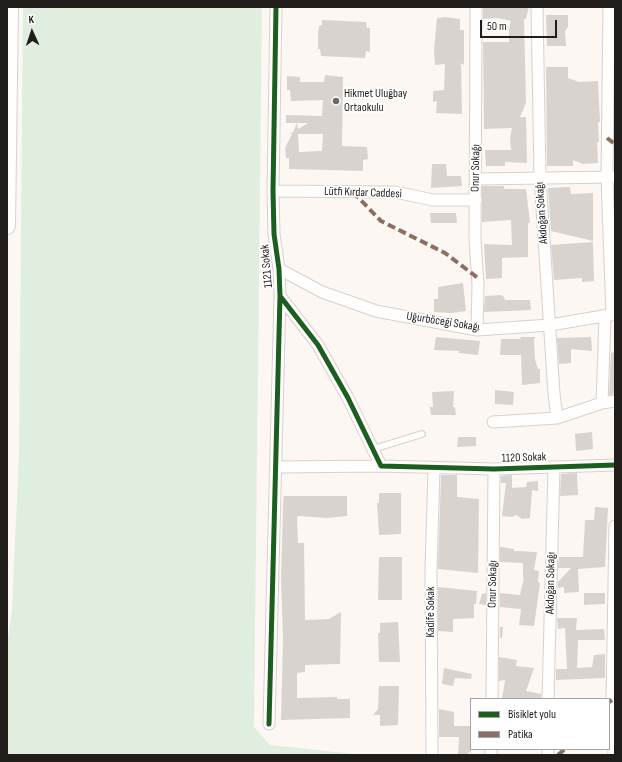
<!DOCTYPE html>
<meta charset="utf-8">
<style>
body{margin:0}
#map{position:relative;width:622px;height:762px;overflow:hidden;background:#fcf7f2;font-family:"Sofia Sans Condensed",sans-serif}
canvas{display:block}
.frame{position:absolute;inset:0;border:8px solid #211d1a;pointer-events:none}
.legend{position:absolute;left:470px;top:698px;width:140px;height:52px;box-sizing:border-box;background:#fff;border:1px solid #a6a5a3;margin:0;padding:5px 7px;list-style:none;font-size:12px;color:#211d1a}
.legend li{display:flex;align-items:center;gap:8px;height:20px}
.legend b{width:20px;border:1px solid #a6a5a3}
.north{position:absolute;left:12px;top:12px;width:40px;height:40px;-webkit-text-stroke:3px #fff;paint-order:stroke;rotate:357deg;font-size:11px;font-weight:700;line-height:16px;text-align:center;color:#211d1a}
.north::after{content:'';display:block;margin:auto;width:14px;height:18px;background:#211d1a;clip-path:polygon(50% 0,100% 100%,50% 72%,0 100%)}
.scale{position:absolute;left:480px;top:20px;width:77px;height:18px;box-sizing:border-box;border:2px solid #211d1a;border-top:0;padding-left:5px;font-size:12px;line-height:14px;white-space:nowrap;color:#211d1a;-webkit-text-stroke:3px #fff;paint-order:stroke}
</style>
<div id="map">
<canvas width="622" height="762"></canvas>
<div class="frame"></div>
<ul class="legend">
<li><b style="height:5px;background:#1b5e20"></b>Bisiklet yolu</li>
<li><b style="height:5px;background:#8d6e63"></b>Patika</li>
</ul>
<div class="north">K</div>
<div class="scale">50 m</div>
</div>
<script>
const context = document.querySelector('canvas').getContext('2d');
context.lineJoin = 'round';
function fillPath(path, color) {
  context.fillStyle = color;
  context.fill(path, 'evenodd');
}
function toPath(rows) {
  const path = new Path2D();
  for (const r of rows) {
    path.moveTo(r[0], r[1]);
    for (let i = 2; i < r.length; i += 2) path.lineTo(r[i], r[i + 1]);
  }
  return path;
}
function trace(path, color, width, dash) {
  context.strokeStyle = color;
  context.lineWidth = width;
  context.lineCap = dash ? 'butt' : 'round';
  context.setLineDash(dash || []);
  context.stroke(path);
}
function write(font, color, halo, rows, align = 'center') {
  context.font = font + ' "Sofia Sans Condensed",sans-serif';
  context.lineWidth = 3.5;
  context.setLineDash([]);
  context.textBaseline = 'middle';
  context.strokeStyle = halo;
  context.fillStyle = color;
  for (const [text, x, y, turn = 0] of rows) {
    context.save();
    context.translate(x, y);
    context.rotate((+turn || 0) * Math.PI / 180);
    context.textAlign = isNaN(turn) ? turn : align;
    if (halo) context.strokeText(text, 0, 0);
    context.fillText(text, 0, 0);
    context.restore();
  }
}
fillPath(toPath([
 [23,7,262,7,254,727,270,745,365,755,7,755,7,647,12,609,19,452]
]), '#e0eee0');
fillPath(toPath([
 [483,7,529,7,526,19,524,19,526,103,520,117,526,117,527,163,505,162,505,166,486,166,485,150,511,150,510,138,512,128,484,129,483,42,509,42,509,28,511,21,498,18,483,19],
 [546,15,568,15,568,27,565,31,566,46,547,46],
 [445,17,460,19,460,30,464,30,464,65,461,63,462,114,436,113,437,101,433,102,433,91,444,90,445,64,435,65,434,50,437,18],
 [322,20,366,22,367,28,370,28,370,52,366,51,365,58,321,56,320,49,318,49,318,33,319,26,322,25],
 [546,67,568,67,568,78,579,82,598,81,600,122,598,122,599,142,597,142,598,163,583,164,573,160,573,166,547,166],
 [325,75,343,77,342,146,367,147,368,159,363,160,363,171,289,169,289,158,286,158,285,148,292,134,289,134,293,132,297,123,286,123,286,115,322,116,323,100,291,101,290,90,287,90,287,76,300,77,300,82,324,82],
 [297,123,308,123,298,129],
 [298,134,323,134,322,151,299,152],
 [432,164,446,164,447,176,461,176,462,186,431,188],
 [482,186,504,186,504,189,526,189,530,223,528,223,528,257,502,258,502,278,486,279,484,244,512,245,511,220,482,222],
 [570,187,571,194,593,193,593,241,551,231,548,188],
 [430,213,456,213,457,223,431,223],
 [593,242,594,281,582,282,582,278,554,280,551,245],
 [463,283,466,311,451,313,434,312,434,299,438,299,438,287],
 [501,295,504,297,505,300,530,300,531,310,484,312,485,296],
 [436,337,480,341,478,355,459,353,459,351,434,350],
 [520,337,535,337,534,340,535,360,538,369,540,369,540,383,522,385,521,355,500,355,501,339,521,339],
 [591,337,592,351,571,349,571,363,559,364,557,338],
 [615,352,615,394,609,395,611,353],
 [495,390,514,392,513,405,495,404],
 [454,391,453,407,455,407,456,415,431,415,430,407,433,407,432,392],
 [592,432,593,449,576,451,575,434],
 [458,437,476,437,476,446,457,447],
 [577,473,578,495,560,496,561,474],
 [441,475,457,475,457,497,479,499,478,573,438,569],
 [512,475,512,488,526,487,527,482,538,481,538,491,532,490,530,518,522,519,516,515,512,517,502,516,506,483,501,483,501,476],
 [379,493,401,493,401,534,379,535,377,503,379,503],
 [284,496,347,496,347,516,328,518,298,516,297,518,298,543,304,543,305,620,329,619,341,612,340,664,305,665,305,672,297,673,297,698,337,697,337,699,350,699,350,718,281,720,283,639,281,579,283,503],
 [595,507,608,508,605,567,578,569,579,592,564,593,564,587,558,588,558,582,571,568,558,568,559,557,583,557,585,520,594,520],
 [500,547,514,549,514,551,537,552,534,570,539,571,538,582,540,583,534,626,519,625,521,609,500,607,500,593,520,595,524,577,523,577,523,563,500,562],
 [379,557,402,557,402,600,378,600],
 [438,587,477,591,476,604,474,604,474,618,453,619,453,632,438,631],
 [486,593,486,605,479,604,482,594],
 [584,593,605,593,605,604,584,605],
 [557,618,577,618,576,630,604,629,605,640,578,640,577,668,592,667,594,655,605,654,605,678,556,680,556,669,567,669,565,628,558,629],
 [398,622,400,662,379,662,378,633,380,633,380,623],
 [500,627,503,627,502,638,500,638],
 [499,657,517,660,516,666,534,668,526,691,541,694,541,699,502,699,505,680,499,681],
 [444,668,472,674,471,679,455,678,453,686,442,684],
 [379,686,399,686,398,725,380,726,380,715,373,715,378,709],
 [439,709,454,712,454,726,471,726,471,753,468,752,468,755,458,755,459,737,439,737]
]), '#d8d3cf');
const lane = toPath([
 [373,449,422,434]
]);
const street = toPath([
 [276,7,273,191,274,234,279,269,280,296,318,345,348,398,381,466,494,469,615,465],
 [476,7,475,240,478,285,477,330],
 [537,7,540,178,554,394,557,418],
 [609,7,607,178,612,315],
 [476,179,615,177],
 [273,191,395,192,433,200,476,200],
 [279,269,322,292,376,311,477,330,550,325,615,314],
 [602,403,605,316],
 [493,422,557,418,602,403,615,401],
 [276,467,381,466],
 [492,699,494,469],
 [548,699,554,467],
 [269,724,280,296],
 [432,755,431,570,434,469],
 [491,755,491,749],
 [548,755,548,749],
 [614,755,612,700,615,526]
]);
const secondary = toPath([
 [7,226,10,7]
]);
trace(lane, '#d6d1ce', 8);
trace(street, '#d6d1ce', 13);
trace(secondary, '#d6d1ce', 18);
trace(lane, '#fffefd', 5.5);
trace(street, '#fffefd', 11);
trace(secondary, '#fffefd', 16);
trace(toPath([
 [607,138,615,144],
 [353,192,381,221,445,253,478,278],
 [609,702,612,700],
 [558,755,565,749]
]), '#8d6e63', 4, [8, 4]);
trace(toPath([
 [276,7,273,191,274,234,279,269,280,296,318,345,348,398,381,466,494,469,615,465],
 [269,724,280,296]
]), '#1b5e20', 5);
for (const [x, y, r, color] of [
 [336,101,4,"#6e6966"]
]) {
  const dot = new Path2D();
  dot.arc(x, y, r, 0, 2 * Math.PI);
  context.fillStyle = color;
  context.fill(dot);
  trace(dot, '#fff', 1.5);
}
write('12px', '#211d1a', '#fff', [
 ["Hikmet Uluğbay",344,94],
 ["Ortaokulu",344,108]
], 'left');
write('12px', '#211d1a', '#fff', [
 ["Onur Sokağı",476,168,-89],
 ["Lütfi Kırdar Caddesi",363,193,2],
 ["Akdoğan Sokağı",542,213,-94],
 ["1121 Sokak",267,266,-95],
 ["Uğurböceği Sokağı",443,322,9],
 ["1120 Sokak",524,458,-2],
 ["Akdoğan Sokağı",551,583,-89],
 ["Onur Sokağı",493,584,-89],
 ["Kadife Sokak",431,612,-90]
]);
</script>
